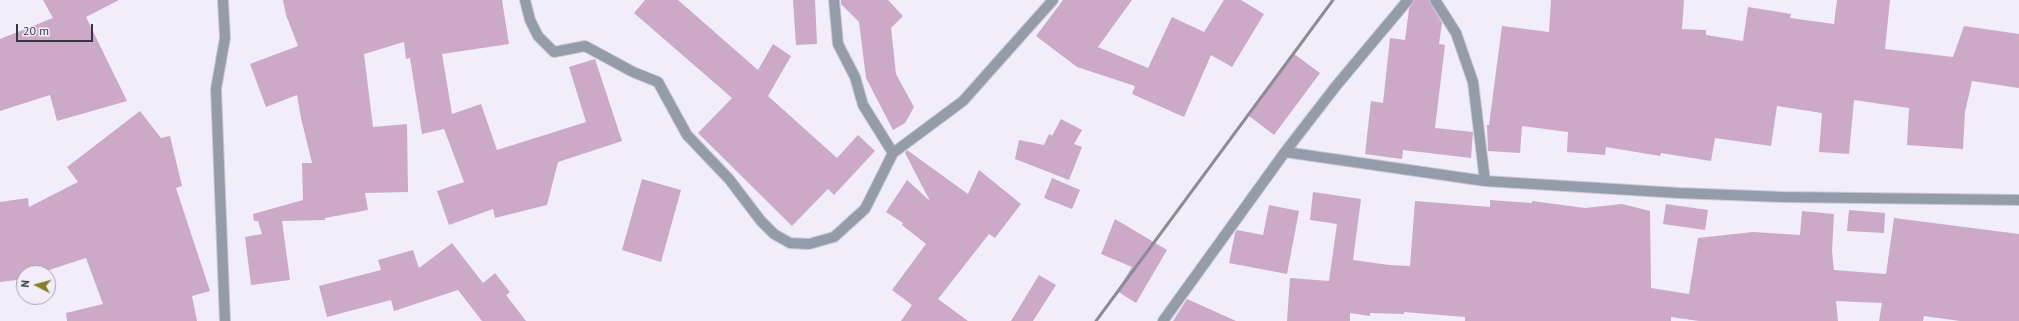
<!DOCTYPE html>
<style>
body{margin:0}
#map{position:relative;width:2019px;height:321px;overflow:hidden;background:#f1edfb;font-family:"PT Sans",sans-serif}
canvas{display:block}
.north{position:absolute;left:16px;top:265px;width:40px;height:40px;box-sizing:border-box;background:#f1edfb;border:1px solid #a7a3b1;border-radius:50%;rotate:276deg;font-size:11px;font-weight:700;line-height:16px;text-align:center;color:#383441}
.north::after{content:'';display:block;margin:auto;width:14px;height:18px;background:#867f26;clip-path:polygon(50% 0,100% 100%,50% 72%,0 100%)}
.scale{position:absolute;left:16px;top:24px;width:77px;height:18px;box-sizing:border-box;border:2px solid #383441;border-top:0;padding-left:5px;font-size:12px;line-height:14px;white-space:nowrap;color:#383441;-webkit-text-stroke:3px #f1edfb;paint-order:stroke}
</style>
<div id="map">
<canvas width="2019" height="321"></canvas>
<div class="north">N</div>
<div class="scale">20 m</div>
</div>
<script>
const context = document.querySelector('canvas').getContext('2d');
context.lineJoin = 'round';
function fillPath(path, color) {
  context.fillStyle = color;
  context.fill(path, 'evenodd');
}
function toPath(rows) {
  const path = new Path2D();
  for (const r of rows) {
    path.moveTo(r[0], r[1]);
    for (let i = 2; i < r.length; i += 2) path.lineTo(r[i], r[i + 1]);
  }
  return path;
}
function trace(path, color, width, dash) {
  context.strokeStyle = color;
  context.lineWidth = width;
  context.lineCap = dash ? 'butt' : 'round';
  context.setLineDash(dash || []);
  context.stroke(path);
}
fillPath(toPath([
 [43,0,119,0,86,17,127,101,57,121,50,95,0,111,0,39,53,18],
 [283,0,502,0,509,44,442,54,452,114,481,104,497,150,586,122,569,67,595,59,622,141,558,162,547,205,495,218,493,209,449,225,437,191,464,182,444,129,422,134,410,58,406,59,404,42,364,54,373,127,407,124,408,192,365,193,368,210,325,218,325,220,282,221,290,280,251,285,245,237,262,234,258,221,254,221,253,214,303,200,302,163,312,163,301,118,297,95,266,107,250,64,298,46,286,15],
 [645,0,678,0,758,70,773,44,791,56,768,96,837,158,858,135,875,151,834,195,828,189,792,226,698,133,732,98,634,13],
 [793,0,815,0,817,44,796,45],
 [841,0,888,0,903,16,891,28,896,74,914,107,905,123,893,130,866,78,859,22,841,4],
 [1063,0,1132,0,1098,47,1148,68,1172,17,1204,32,1224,0,1241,0,1264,14,1232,67,1211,55,1184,117,1132,94,1135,86,1077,67,1036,36],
 [1414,0,1429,0,1442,23,1439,44,1445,45,1435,128,1473,132,1471,158,1403,150,1402,159,1365,154,1371,101,1383,103,1390,38,1405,40,1409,9],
 [1551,0,1684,0,1682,29,1706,30,1706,35,1743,41,1748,7,1791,14,1790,18,1834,24,1837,0,1890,0,1885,49,1953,57,1964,26,2019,34,2019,88,1972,81,1965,112,1963,149,1907,145,1909,108,1854,100,1849,154,1819,152,1822,113,1777,106,1771,146,1715,138,1711,161,1661,153,1660,156,1606,147,1605,155,1567,152,1568,132,1522,126,1520,153,1488,151,1487,125,1489,125,1502,26,1549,32],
 [1294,54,1320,73,1274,135,1249,116],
 [140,111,161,138,170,136,182,186,176,188,210,291,192,296,197,321,67,321,66,313,103,304,86,258,40,273,24,273,24,279,0,282,0,202,28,198,29,207,78,182,67,167],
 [1061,119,1082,130,1074,144,1082,147,1069,180,1015,159,1019,140,1044,145,1049,134,1052,136],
 [907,150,968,194,979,170,1021,204,995,238,989,234,938,299,968,321,901,321,912,305,892,290,926,244,902,225,903,223,886,212,907,180,930,201,905,153],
 [1052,178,1080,190,1072,209,1044,198],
 [642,179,681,190,661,262,622,250],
 [1313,192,1361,199,1353,260,1389,265,1410,266,1415,201,1490,207,1490,200,1532,203,1532,201,1585,208,1622,204,1650,211,1651,288,1689,294,1698,238,1753,232,1800,235,1802,211,1834,214,1832,251,1834,270,1886,274,1894,218,2019,234,2019,321,1960,321,1924,316,1923,321,1879,321,1882,303,1836,301,1838,321,1699,321,1671,317,1671,321,1465,321,1465,317,1404,312,1404,314,1370,313,1370,316,1350,313,1350,321,1287,321,1290,278,1329,281,1337,224,1310,220],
 [1666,204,1708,210,1705,230,1663,224],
 [1269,205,1299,211,1287,274,1229,263,1235,233,1237,230,1263,235],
 [1849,210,1885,213,1884,233,1847,231],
 [1115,219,1167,250,1136,303,1117,291,1132,267,1101,254],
 [452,243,483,283,495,273,510,292,506,295,526,321,482,321,458,290,394,311,391,300,327,317,319,286,381,270,378,260,413,250,419,268],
 [1039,275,1056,285,1033,321,1011,321],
 [1187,299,1236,321,1173,321]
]), '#cca9c6');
const minor = toPath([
 [223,0,225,38,216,89,225,321],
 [525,0,530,20,538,36,554,52,585,46,633,72,658,82,687,135,729,179,761,221,774,234,790,243,809,244,834,237,865,209,893,153,963,101,1053,0],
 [834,0,838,44,855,77,863,105,893,153],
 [1435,0,1456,33,1473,82,1485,181],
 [1285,152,1485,181,1679,193,1782,197,2019,200],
 [1163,321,1285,152,1336,86,1408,0]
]);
trace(minor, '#ccc8d6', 12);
trace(minor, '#949ba9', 10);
trace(toPath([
 [1096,321,1333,0]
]), '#8e8a98', 3);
</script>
